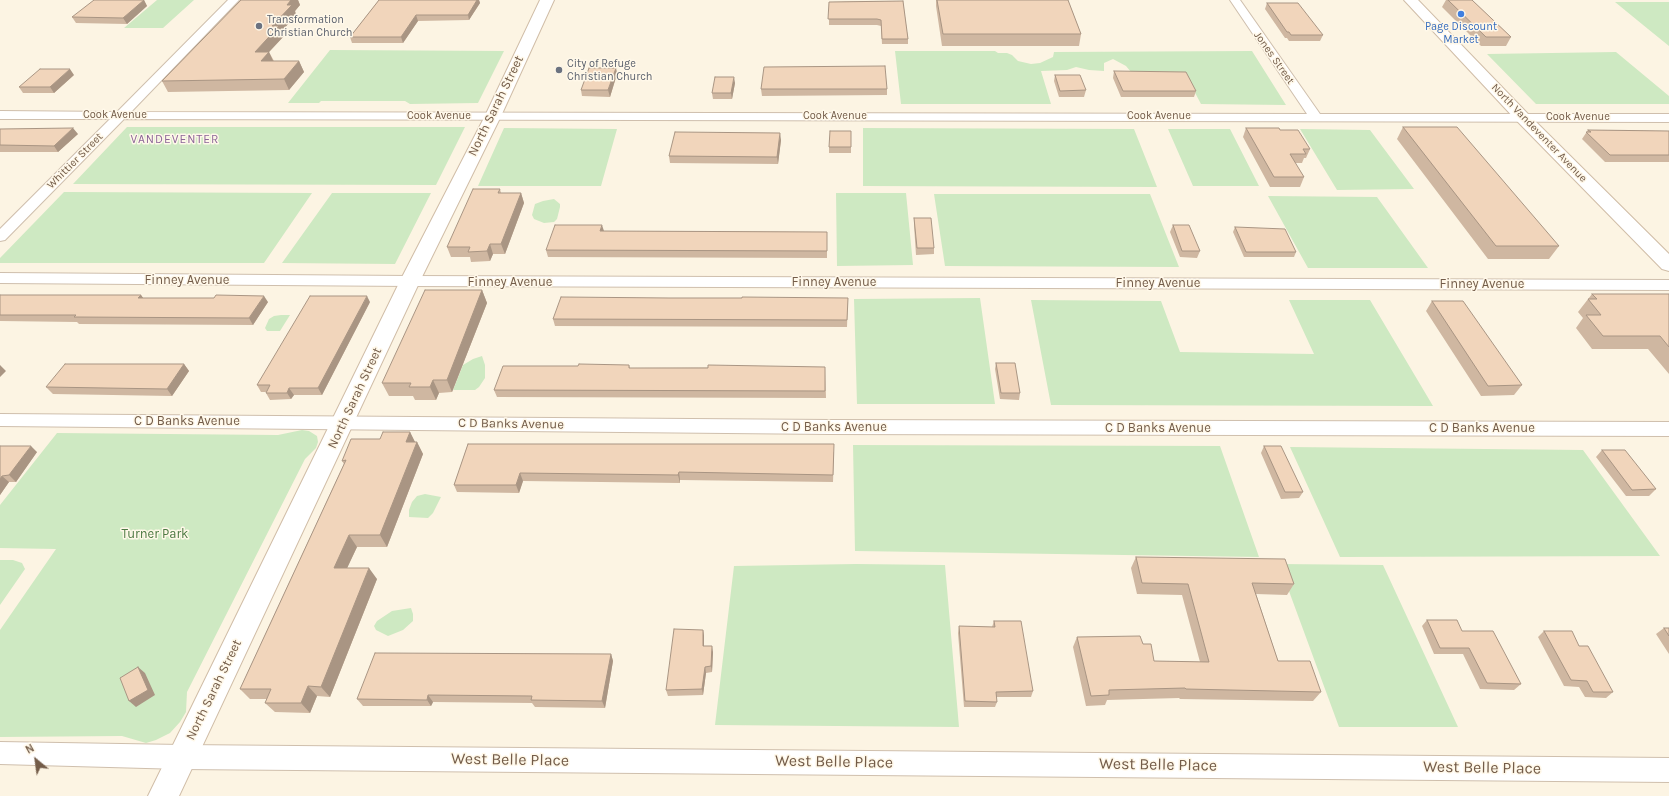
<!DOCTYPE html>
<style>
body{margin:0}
#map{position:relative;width:1669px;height:796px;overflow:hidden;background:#fcf4e3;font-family:Karla,sans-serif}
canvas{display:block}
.north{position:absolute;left:16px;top:740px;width:40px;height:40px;-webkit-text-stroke:3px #fff8e9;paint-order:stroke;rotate:331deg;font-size:11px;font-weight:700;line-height:16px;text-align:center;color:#735c49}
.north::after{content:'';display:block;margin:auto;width:14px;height:18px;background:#735c49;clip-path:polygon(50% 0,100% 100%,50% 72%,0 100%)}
</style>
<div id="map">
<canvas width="1669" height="796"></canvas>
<div class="north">N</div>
</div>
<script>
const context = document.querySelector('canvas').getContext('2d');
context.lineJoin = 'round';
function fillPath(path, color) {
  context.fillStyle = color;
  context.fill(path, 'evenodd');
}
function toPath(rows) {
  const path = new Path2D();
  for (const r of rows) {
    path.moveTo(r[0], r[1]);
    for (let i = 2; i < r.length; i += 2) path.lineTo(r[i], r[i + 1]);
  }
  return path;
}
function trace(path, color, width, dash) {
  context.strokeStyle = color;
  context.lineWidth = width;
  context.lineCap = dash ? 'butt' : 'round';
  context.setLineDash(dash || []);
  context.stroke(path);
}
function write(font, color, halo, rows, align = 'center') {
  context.font = font + ' Karla,sans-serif';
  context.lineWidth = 3;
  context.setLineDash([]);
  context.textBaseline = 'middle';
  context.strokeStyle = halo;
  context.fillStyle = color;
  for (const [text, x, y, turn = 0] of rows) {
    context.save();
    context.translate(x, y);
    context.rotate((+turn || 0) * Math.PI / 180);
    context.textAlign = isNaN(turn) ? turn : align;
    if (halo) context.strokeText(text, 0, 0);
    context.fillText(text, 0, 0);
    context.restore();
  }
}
fillPath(toPath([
 [157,0,194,0,163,28,124,28],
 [1615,2,1669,2,1669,46,1648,29],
 [330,50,504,51,478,103,410,104,405,101,321,101,319,103,288,103],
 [895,51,995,51,998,53,1007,53,1012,55,1018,61,1031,64,1040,63,1053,57,1054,52,1252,51,1286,105,1201,104,1184,72,1131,72,1126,66,1113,59,1104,63,1104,71,1089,70,1076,67,1067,70,1041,71,1051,104,901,104],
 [1616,52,1669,96,1669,104,1536,104,1487,54],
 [127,127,465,127,436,185,73,184],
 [504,128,617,129,601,186,478,186],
 [863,128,1134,129,1157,187,863,186],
 [1168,129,1230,129,1259,186,1193,186],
 [1300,129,1370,130,1414,189,1337,190],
 [64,192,312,193,264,263,0,263,0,258],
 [332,193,431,193,395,264,282,263],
 [836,193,906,193,913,265,837,266],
 [934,194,1150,194,1179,267,945,266],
 [1268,196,1377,197,1428,268,1308,268],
 [554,199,560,204,560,207,557,219,554,222,544,223,534,219,532,215,535,204,543,201],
 [980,298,995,404,857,404,854,299],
 [1031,300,1161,301,1180,352,1314,354,1289,300,1370,300,1433,406,1051,405],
 [281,315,290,315,280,331,267,331,265,328,269,319,274,316],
 [482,356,485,365,485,378,479,387,475,390,453,390,463,365,473,359],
 [302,430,309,431,317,436,318,442,316,448,305,459,187,692,186,712,180,722,170,733,156,740,146,743,122,736,0,737,0,630,56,549,0,548,0,505,57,433,278,435],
 [853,445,1220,446,1259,557,855,551],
 [1290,447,1583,450,1660,556,1340,557],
 [425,494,441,497,433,513,428,518,409,517,409,510,412,502,417,496],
 [0,560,13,560,22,563,25,569,0,605],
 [856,564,945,565,959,727,715,725,734,566],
 [1279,564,1383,565,1458,727,1339,727],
 [411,608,413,614,413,621,403,630,388,636,376,630,374,626,377,621,392,611]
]), '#cee9c2');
const street = toPath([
 [228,0,239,0,131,112,1307,114,1230,0,1240,0,1320,114,1669,114,1669,122,124,119,5,240,0,241,0,229,110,119,0,119,0,111,117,112,228,0],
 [0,273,410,276,1669,280,1669,290,410,286,0,283,0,273],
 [0,414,830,420,1669,422,1669,436,830,434,0,426,0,414],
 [0,742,182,745,1669,758,1669,782,182,769,0,764,0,742]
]);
const secondary = toPath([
 [540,0,554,0,501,116,420,281,179,796,148,796,400,281,485,116,540,0],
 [1404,0,1418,0,1528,114,1669,254,1669,271,1662,269,1516,120,1404,0]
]);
trace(street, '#cfbfad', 2);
trace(secondary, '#d0bda7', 2);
fillPath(street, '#fff');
fillPath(secondary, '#fff');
fillPath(toPath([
 [144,0,147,6,127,24,76,23,72,17],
 [241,0,298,0,300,5,295,11,296,15,282,31,284,36,269,52,274,61,299,61,304,72,289,90,168,92,162,81],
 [379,0,479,0,480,3,469,20,418,21,403,43,352,43,350,37],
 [936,0,1068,0,1081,34,1079,46,942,46,936,6],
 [1446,0,1472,0,1511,37,1506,46,1481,46,1442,7],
 [903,1,908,39,908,44,882,44,881,26,877,25,829,25,829,2],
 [1267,3,1323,35,1320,41,1289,41,1287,38,1285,38,1265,9],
 [616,68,617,74,610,97,582,96,581,90],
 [1114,71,1196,91,1194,97,1121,97,1113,78],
 [74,75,54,93,23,93,19,87],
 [1055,75,1086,90,1084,97,1059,97,1054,81],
 [735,83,732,99,713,99,712,93],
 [761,89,887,89,887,95,762,96],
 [1403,127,1559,246,1549,259,1488,259,1397,139],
 [1246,128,1280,130,1310,149,1306,158,1304,158,1302,163,1295,163,1304,177,1300,187,1270,187,1243,137],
 [0,129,78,134,58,152,0,152],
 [1588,130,1669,131,1669,162,1605,162,1582,139],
 [851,131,851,153,829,153,829,147],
 [781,140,778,164,670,163,669,156],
 [500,189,501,193,521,193,524,203,505,254,493,254,490,261,471,262,470,257,451,257,447,247],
 [914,218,934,248,934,254,916,255,914,225],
 [1173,225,1200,251,1197,258,1180,257,1170,232],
 [1235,227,1296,252,1294,257,1244,257,1233,232],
 [604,231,827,232,827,258,548,257,546,250],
 [482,290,487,303,452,392,439,393,436,400,415,400,413,396,389,396,382,383],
 [1592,294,1669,294,1669,374,1648,349,1592,349,1576,328,1583,318,1578,312],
 [0,295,141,295,143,298,268,302,253,325,79,324,77,322,0,321],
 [742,298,848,298,847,327,555,326,553,319],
 [1432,301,1522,385,1514,395,1481,396,1426,311],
 [370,302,322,395,294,395,291,399,270,400,266,393,266,392,261,392,257,385],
 [996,363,1020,393,1019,400,1000,399,995,369],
 [184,364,189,371,172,396,53,394,46,387],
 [629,365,630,368,825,367,826,398,497,397,494,390,578,366],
 [410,432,415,442,417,442,423,454,387,547,357,547,347,568,377,579,330,697,317,696,310,713,275,712,265,703,267,699,250,699,240,689,344,464,342,461,380,439],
 [468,444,834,452,833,482,680,480,680,483,523,481,519,493,457,492,454,485],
 [0,446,37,452,16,482,9,482,0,495],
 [1264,446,1303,492,1299,498,1281,499,1261,453],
 [1602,450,1656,489,1649,496,1626,496,1596,457],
 [1136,557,1294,584,1287,595,1256,594,1278,661,1321,692,1313,701,1180,699,1179,698,1107,700,1105,705,1086,706,1073,647,1077,637,1143,644,1154,661,1200,662,1182,595,1137,594,1131,568],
 [1427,620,1462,631,1521,684,1514,690,1480,689,1463,654,1434,654,1422,626],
 [994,621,1033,691,1031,697,996,697,997,702,995,707,964,707,958,633,959,626,992,627],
 [1664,628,1669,628,1669,654,1656,634],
 [703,630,704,636,704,646,713,652,712,672,706,673,703,695,668,696,666,690],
 [1544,631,1579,646,1613,692,1606,698,1585,697,1579,687,1564,686,1538,637],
 [611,654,613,661,605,708,535,707,532,703,433,702,431,706,363,706,357,699]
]), '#cfb7a1');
fillPath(toPath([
 [144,0,147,6,127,24,123,18],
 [291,0,298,0,300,5,295,11,296,15,282,31,284,36,269,52,274,63,266,72,255,52,287,5],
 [477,0,479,0,480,3,469,20,468,15],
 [416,15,418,21,403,43,401,37],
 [299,61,304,72,289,90,284,79],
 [616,68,617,74,610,97,608,90],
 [70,69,74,75,54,93,50,87],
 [734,77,735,83,732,99,731,93],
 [73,128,78,134,58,152,54,146],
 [780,133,781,140,778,164,777,157],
 [521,193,524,203,505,254,501,244],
 [602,225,604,231,600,231],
 [490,244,493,254,490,261,487,251],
 [482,290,487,303,452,392,447,380],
 [141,295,146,302,138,298],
 [264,296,268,302,253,325,249,318],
 [367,296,370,302,322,395,318,388],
 [184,364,189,371,172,396,167,389],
 [0,365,6,371,0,377],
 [433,380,439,393,436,400,430,387],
 [289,388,294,395,291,399,287,393],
 [410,432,416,444,406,442],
 [417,442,423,454,387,547,380,535],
 [31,446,37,452,16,482,9,475],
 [679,472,680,480,680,483,678,475],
 [520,473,523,481,519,493,516,485],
 [2,476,9,482,0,495,0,479],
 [349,535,357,547,342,579,334,568],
 [369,568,377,579,330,697,321,687],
 [703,630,704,636,704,652,703,646],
 [712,646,713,652,712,672,711,666],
 [611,654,613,661,605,708,602,701],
 [138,667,145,673,155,695,136,707,129,701],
 [705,667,706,673,703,695,702,689],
 [308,686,317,696,310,713,301,703],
 [428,695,433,702,431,706,427,700]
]), '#a99583');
const building = toPath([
 [94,0,144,0,123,18,72,17,94,0],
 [241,0,291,0,287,5,292,5,272,26,279,26,255,52,269,52,261,61,299,61,284,79,162,81,241,0],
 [379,0,477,0,468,15,416,15,401,37,350,37,379,0],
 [937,0,1068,0,1081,34,943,34,937,0],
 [1448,0,1472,0,1511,37,1486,37,1448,0],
 [903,1,908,39,882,39,881,20,877,19,828,19,829,2,903,1],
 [1267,3,1298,3,1323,35,1291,35,1289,32,1287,32,1267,3],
 [885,66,887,89,761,89,764,67,885,66],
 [589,68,616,68,608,90,581,90,589,68],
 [40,69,70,69,50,87,19,87,40,69],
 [1114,71,1186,72,1196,91,1123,91,1114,71],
 [1055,75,1080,75,1086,90,1060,91,1055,75],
 [715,77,734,77,731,93,712,93,715,77],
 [1403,127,1457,127,1559,246,1496,246,1403,127],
 [73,128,54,146,0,145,0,129,73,128],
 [1246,128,1279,128,1280,130,1298,130,1310,149,1303,149,1306,154,1290,154,1304,177,1274,177,1246,128],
 [1588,130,1669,131,1669,155,1610,155,1586,132,1591,132,1588,130],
 [830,131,851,131,851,147,829,147,830,131],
 [675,132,780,133,777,157,669,156,675,132],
 [473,189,500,189,498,193,521,193,501,244,490,244,487,251,468,252,470,247,447,247,473,189],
 [914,218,931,218,934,248,917,248,914,218],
 [555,225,602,225,600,231,827,232,827,251,546,250,555,225],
 [1173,225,1189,225,1200,251,1182,251,1173,225],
 [1235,227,1285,229,1296,252,1246,252,1235,227],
 [425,290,482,290,447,380,433,380,430,387,409,387,411,383,382,383,425,290],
 [1592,294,1669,294,1669,347,1660,336,1603,336,1586,315,1601,315,1588,299,1597,299,1592,294],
 [0,295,141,295,138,298,214,298,216,295,264,296,249,318,74,317,76,315,0,315,0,295],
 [310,296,367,296,318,388,289,388,287,393,266,393,270,385,257,385,310,296],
 [561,297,670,298,742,298,742,297,848,298,847,320,553,319,561,297],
 [1432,301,1463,301,1522,385,1488,386,1432,301],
 [996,363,1015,363,1020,393,1001,393,996,363],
 [65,364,184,364,167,389,46,387,65,364],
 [579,364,629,365,629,368,708,368,708,365,825,367,825,391,494,390,503,366,578,366,579,364],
 [383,432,410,432,406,442,417,442,380,535,349,535,334,568,369,568,321,687,308,686,301,703,265,703,271,689,240,689,346,460,342,461,351,439,380,439,383,432],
 [468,444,834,444,833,475,679,472,678,475,520,473,516,485,454,485,468,444],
 [0,446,31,446,9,475,2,476,0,479,0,446],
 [1264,446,1281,446,1303,492,1285,492,1264,446],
 [1602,450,1625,450,1656,489,1632,490,1602,450],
 [1136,557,1285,559,1294,584,1252,583,1278,661,1310,661,1321,692,1186,689,1185,688,1109,690,1109,695,1091,696,1077,637,1140,636,1143,644,1151,644,1154,661,1209,662,1188,584,1142,583,1136,557],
 [1427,620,1457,620,1462,631,1493,631,1521,684,1487,683,1469,648,1440,648,1427,620],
 [994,621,1021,621,1033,691,996,692,997,702,965,701,959,626,995,627,994,621],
 [1664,628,1669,628,1669,636,1664,628],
 [674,629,703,630,703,646,712,646,711,666,705,667,702,689,666,690,674,629],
 [1544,631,1572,631,1579,646,1588,646,1613,692,1593,692,1587,681,1571,680,1544,631],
 [375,653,611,654,602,701,531,700,532,696,428,695,427,700,357,699,375,653],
 [138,667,148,690,129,701,120,678,138,667]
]);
fillPath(building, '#f1d5bb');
trace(building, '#a99583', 1);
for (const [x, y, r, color] of [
 [1461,14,4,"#3f7fe0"],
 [259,26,4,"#6b7280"],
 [559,70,4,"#6b7280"]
]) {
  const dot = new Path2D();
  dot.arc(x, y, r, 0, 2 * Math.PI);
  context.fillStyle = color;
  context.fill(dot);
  trace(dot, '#fff8e9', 1.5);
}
write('11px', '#5b616d', '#fff8e9', [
 ["Transformation",267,20],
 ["Christian Church",267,33],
 ["City of Refuge",567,64],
 ["Christian Church",567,77]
], 'left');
write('11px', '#366cbe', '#fff8e9', [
 ["Page Discount",1461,27],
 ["Market",1461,40]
]);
write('11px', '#735c49', '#fff8e9', [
 ["Jones Street",1274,58,55],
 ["Cook Avenue",115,115],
 ["Cook Avenue",439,116],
 ["Cook Avenue",835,116],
 ["Cook Avenue",1159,116],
 ["Cook Avenue",1578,117],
 ["North Vandeventer Avenue",1539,133,46],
 ["Whittier Street",75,161,-45]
]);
context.letterSpacing = '1px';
write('12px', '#8b6597', '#fff8e9', [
 ["VANDEVENTER",175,140]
]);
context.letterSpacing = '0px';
write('13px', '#735c49', '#fff8e9', [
 ["North Sarah Street",496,106,-64],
 ["Finney Avenue",187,280],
 ["Finney Avenue",510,282],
 ["Finney Avenue",834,282],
 ["Finney Avenue",1158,283],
 ["Finney Avenue",1482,284],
 ["North Sarah Street",355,398,-65],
 ["C D Banks Avenue",187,421],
 ["C D Banks Avenue",511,424,1],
 ["C D Banks Avenue",834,427],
 ["C D Banks Avenue",1158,428],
 ["C D Banks Avenue",1482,428],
 ["North Sarah Street",214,690,-64]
]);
write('13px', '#4c7942', '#fff8e9', [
 ["Turner Park",155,534]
]);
write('16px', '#735c49', '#fff8e9', [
 ["West Belle Place",510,760,1],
 ["West Belle Place",834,762,1],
 ["West Belle Place",1158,765,1],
 ["West Belle Place",1482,768,1]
]);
</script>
